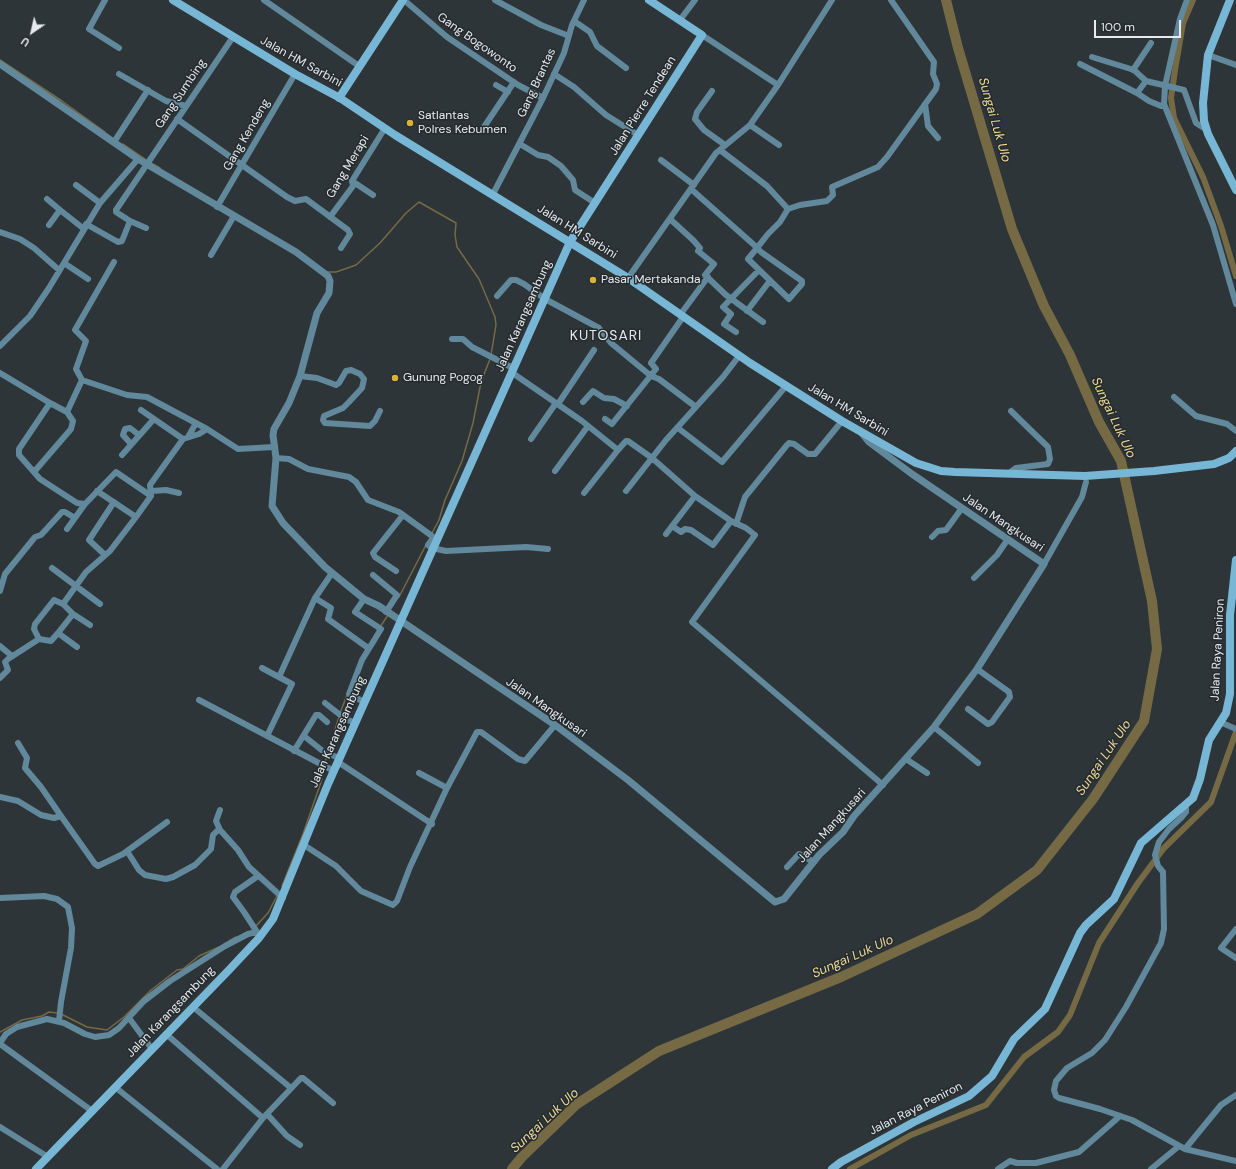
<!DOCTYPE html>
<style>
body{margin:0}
#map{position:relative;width:1236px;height:1169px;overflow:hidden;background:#2e3539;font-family:"DM Sans",sans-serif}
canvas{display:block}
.north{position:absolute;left:12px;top:12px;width:40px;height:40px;-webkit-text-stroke:3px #242b2e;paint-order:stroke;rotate:214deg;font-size:11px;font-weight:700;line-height:16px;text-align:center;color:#e6ebed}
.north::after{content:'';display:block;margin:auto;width:14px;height:18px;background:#e6ebed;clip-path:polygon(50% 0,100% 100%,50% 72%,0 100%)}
.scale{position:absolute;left:1094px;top:20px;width:87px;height:18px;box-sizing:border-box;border:2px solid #e6ebed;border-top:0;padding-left:5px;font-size:12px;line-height:14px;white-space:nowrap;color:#e6ebed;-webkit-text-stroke:3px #242b2e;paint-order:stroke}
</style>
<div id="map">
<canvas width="1236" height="1169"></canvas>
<div class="north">U</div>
<div class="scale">100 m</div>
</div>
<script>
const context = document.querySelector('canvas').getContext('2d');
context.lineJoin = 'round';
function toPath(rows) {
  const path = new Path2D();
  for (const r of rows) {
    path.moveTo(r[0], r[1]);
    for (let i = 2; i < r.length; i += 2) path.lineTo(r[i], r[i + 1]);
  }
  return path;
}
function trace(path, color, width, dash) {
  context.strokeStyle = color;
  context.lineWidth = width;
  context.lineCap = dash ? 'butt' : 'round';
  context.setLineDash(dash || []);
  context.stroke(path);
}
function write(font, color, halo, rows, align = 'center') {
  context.font = font + ' "DM Sans",sans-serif';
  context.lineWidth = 3;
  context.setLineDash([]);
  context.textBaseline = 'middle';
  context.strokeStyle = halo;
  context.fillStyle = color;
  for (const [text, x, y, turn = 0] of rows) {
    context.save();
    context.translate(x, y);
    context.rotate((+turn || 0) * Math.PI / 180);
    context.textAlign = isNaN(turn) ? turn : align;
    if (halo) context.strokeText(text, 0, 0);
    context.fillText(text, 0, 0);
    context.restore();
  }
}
trace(toPath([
 [0,60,62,101,105,132],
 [123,144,148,161],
 [151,163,160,168],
 [328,272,336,272,356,265,380,243,406,213,419,202,456,223,455,235,457,247,479,279,495,317,496,325,491,355],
 [432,533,439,520,445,500,462,461,473,423,481,382,490,359],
 [399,597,426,545],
 [380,627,388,615],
 [340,713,347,695],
 [328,752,339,717],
 [325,763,327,755],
 [282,886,303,834,321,782,324,769],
 [255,927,268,913,277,896],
 [229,941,236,937],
 [61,1014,87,1027,107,1030,124,1017,151,990,177,970,183,969,199,956,219,947],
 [0,1032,22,1020,42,1016,49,1012,57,1013]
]), '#766a45', 1.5);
trace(toPath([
 [1193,0,1183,23,1175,70,1171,98,1174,118,1203,177,1221,226,1236,276],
 [850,1169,911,1135,986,1105,1024,1057,1058,1032,1070,1015,1099,943,1138,883,1164,848,1211,802,1236,732]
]), '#766a45', 6);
trace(toPath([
 [512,1169,522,1157,577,1104,659,1051,841,977,977,914,1037,870,1093,799,1144,721,1157,649,1152,601,1121,461,1099,422,1070,355,1044,306,1012,229,958,48,946,0]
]), '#766a45', 10);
trace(toPath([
 [105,0,89,29,119,48],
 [264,0,359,66],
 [404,0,447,37,518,85,543,98],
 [495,0,541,25,569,36],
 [680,20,695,0],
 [574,21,590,32,597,46,626,68],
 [702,35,778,85,832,0],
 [1208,55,1236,65],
 [1092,57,1134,70,1146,81,1184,90,1196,123,1207,130],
 [1080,64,1137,93,1146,81],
 [1133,70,1151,43],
 [119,74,166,101,186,106],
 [554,74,574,87,606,115,638,135],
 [496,85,508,92],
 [712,91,697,112,695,119,704,130,725,145],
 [1137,93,1149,101,1161,106,1164,104,1165,86,1180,19,1187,0],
 [925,104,928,126,938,138],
 [1164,104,1213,225,1236,304],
 [177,119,287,197,295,201,306,199,348,230,350,234,341,248],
 [750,125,779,145],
 [484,127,514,82],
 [114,142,148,90],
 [520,144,538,155,548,157,561,166,573,180,575,190,595,203],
 [661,160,694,185],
 [352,181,373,195],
 [76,185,100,203],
 [691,189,753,244,761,252,802,281,802,284,789,299,748,259,757,248,768,234,780,222,788,209,767,186,720,150],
 [493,194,543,98,564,53,572,25,584,0],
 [47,199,60,210],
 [217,207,295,74],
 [788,209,800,205,827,201,833,195,832,187,878,167,887,157,936,89,937,84,933,74,934,62,891,0],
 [330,217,353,186,352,181,385,128],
 [670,219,693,240,700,248,698,251,714,264,705,275,726,295,763,322],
 [130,221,146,228],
 [86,224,118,242,122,241,130,221,116,212,116,210,233,37],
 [49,225,60,210,84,229],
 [0,232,20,239,34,248,59,270],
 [211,255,234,216],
 [64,263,88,279],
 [628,278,716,153,750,125,778,85],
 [497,296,511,280,516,280,524,284,545,299,599,328,611,343,651,376,659,379,696,407],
 [747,311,769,282],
 [680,315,708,277],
 [736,332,724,324,731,314,723,307,759,270],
 [452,339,463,339,472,347,513,368],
 [0,346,30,316,49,288,100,203,138,159],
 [511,372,582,421,618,450,626,441,628,441,652,458,695,496,666,534],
 [0,373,50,403,67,412,82,380,127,395,147,397,207,429,238,449,274,447],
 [300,376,317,378,336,385,339,383,346,371,351,370,360,374,364,379,362,388,349,402,343,408,324,416,323,420,325,423,370,426,375,421,380,411],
 [82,380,76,369,86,341,75,330,114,262],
 [1174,397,1196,416,1227,424,1236,431],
 [583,402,593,391,604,398,614,399,627,406],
 [50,403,19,449,19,455,40,479,77,503,85,504,116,472,151,496],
 [558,404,594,350],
 [141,410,183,439],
 [605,419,612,424,656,369,651,363,683,317],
 [678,428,722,462,786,386],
 [188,437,196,423],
 [531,439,556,403],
 [131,444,123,435,125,429,130,428,139,435],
 [122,455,153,420],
 [276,458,289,459,308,469,349,477,356,482,368,500,399,512,432,536,433,538,428,545,432,548,446,551,526,547,548,549],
 [555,471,588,426],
 [34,472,71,429,73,421,67,412],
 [1008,474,1016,468,1048,464,1050,459,1048,447,1011,411],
 [97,491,136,517,151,496,150,485,183,439,199,434,207,429],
 [152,491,166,490,179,493],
 [626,491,666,440,723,377,739,356],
 [584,493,618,450],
 [695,496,731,521,746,528,755,535,692,622,883,785],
 [736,524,745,497,787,445,789,443,794,444,808,454,815,454,842,421],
 [672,526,681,532,685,529,691,530,713,545,731,521],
 [67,529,85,504],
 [932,537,938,531,946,530,962,508],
 [105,555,89,540,114,502],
 [1044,564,1082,497,1086,482],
 [52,568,100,604],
 [396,571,375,557,373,553,403,515],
 [373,575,397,595,386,612],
 [974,578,997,555,1008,539],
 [0,591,5,574,35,537,41,535,62,512,65,512,75,518],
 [315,598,331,608,328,619,368,648],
 [364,599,355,612,381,629,362,660,349,694,364,702],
 [73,614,90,625],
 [58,633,77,647],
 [39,639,34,629,35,624,54,600,63,604],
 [0,646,12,656],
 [262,668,292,684,267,736],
 [279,677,315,598,332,573],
 [0,678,8,670,5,662,8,659,39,639,51,641,58,633,73,614,63,604,86,572,110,551,136,517],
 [199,700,334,771],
 [325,703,344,718,355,723],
 [968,709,988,724,992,722,1010,697,1009,692,977,669],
 [1220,722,1236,729],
 [934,727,978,763],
 [304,736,324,752,339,758],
 [18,743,27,758,25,768,41,787,61,816],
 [294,751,316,715,319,715,327,722],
 [906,759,927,773],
 [338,762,432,824],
 [419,773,447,788],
 [0,797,18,801,41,815,54,818,61,816,95,864,98,866,123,854,167,822],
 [1186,806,1186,812,1182,817,1169,829,1159,842,1155,855,1158,866,1163,872,1164,929,1161,943,1126,1007,1105,1040,1092,1053,1067,1068,1056,1081,1054,1090,1056,1096,1059,1098,1100,1109,1132,1120,1185,1149,1236,1161],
 [220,810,216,821,220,830],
 [304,845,336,866,361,891,393,905,397,901,410,867,447,788,477,732,481,732,518,759,525,761,555,725],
 [127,851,139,870,145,875,166,879,173,877,195,865,211,849,213,835,218,830,221,831,238,850,249,867,283,898],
 [787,867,799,854,814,862],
 [0,898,44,896,57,899,68,907,72,928,71,948,61,1002,59,1021],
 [1236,929,1221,948,1236,958],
 [257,932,244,912,233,897,235,892,258,876],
 [193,1007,291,1088],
 [129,1018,152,1049],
 [166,1034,263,1118],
 [0,1043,6,1034,17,1027,47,1019,64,1023,85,1034,95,1037,109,1035,119,1028,144,1001,170,981,225,946,248,934,257,932,259,938],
 [0,1044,92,1111],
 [115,1087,217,1169],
 [267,1114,287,1136,300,1145],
 [0,1127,48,1157],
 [1185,1149,1221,1105,1236,1095],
 [223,1169,263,1118,301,1078,303,1078,333,1103],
 [998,1169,1010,1161,1017,1163,1036,1163,1079,1152,1120,1116],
 [1151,1169,1179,1146]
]), '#61889b', 6);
trace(toPath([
 [0,64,138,159,296,252,328,276,330,281,329,293,317,313,300,376,289,403,274,429,273,435,276,458,272,506,283,523,325,567,364,599,379,606,555,725,628,780,775,902,784,899,819,855,843,832,854,816,934,727,977,669,1044,564,912,474,869,442,861,432]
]), '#61889b', 7);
trace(toPath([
 [173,0,295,74,340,98,395,135,628,278,750,363,842,421,916,463,941,471,955,472,1085,476,1154,471,1214,464,1229,458,1236,451],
 [1230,0,1208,55,1203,103,1204,121,1208,134,1236,190],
 [339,98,403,0],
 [36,1169,228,971,259,938,273,919,328,784,570,242,702,35,649,0],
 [832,1169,841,1162,914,1122,969,1096,992,1076,1014,1039,1045,1009,1080,933,1086,925,1114,899,1141,843,1193,798,1200,779,1209,740,1226,713,1230,694,1230,615,1236,560]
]), '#77b7d5', 8);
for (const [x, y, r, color] of [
 [410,123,4,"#d9b434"],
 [593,280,4,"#d9b434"],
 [395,378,4,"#d9b434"]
]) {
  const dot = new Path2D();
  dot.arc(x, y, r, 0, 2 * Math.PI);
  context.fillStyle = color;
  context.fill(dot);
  trace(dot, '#242b2e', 1.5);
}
write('12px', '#e6ebed', '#242b2e', [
 ["Gang Bogowonto",477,43,35],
 ["Jalan HM Sarbini",301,62,29],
 ["Gang Brantas",537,83,-65],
 ["Gang Sumbing",181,94,-56],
 ["Jalan Pierre Tendean",643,106,-58],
 ["Gang Kendeng",247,135,-60],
 ["Gang Merapi",348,167,-59],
 ["Jalan HM Sarbini",577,232,32],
 ["Jalan Karangsambung",524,316,-66],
 ["Jalan HM Sarbini",848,410,31],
 ["Jalan Mangkusari",1003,523,34],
 ["Jalan Raya Peniron",1218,650,-87],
 ["Jalan Mangkusari",546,708,35],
 ["Jalan Karangsambung",338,732,-66],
 ["Jalan Mangkusari",832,826,-48],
 ["Jalan Karangsambung",171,1012,-46],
 ["Jalan Raya Peniron",916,1109,-27]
]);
write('12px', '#e6ebed', '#242b2e', [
 ["Satlantas",418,116],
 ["Polres Kebumen",418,130],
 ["Pasar Mertakanda",601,280],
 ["Gunung Pogog",403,378]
], 'left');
write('italic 13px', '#efd999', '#242b2e', [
 ["Sungai Luk Ulo",994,120,74],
 ["Sungai Luk Ulo",1113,418,65],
 ["Sungai Luk Ulo",1104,758,-56],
 ["Sungai Luk Ulo",853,957,-24],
 ["Sungai Luk Ulo",545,1121,-43]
]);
context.letterSpacing = '1px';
write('14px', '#e6ebed', '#242b2e', [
 ["KUTOSARI",606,336]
]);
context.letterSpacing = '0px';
</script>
